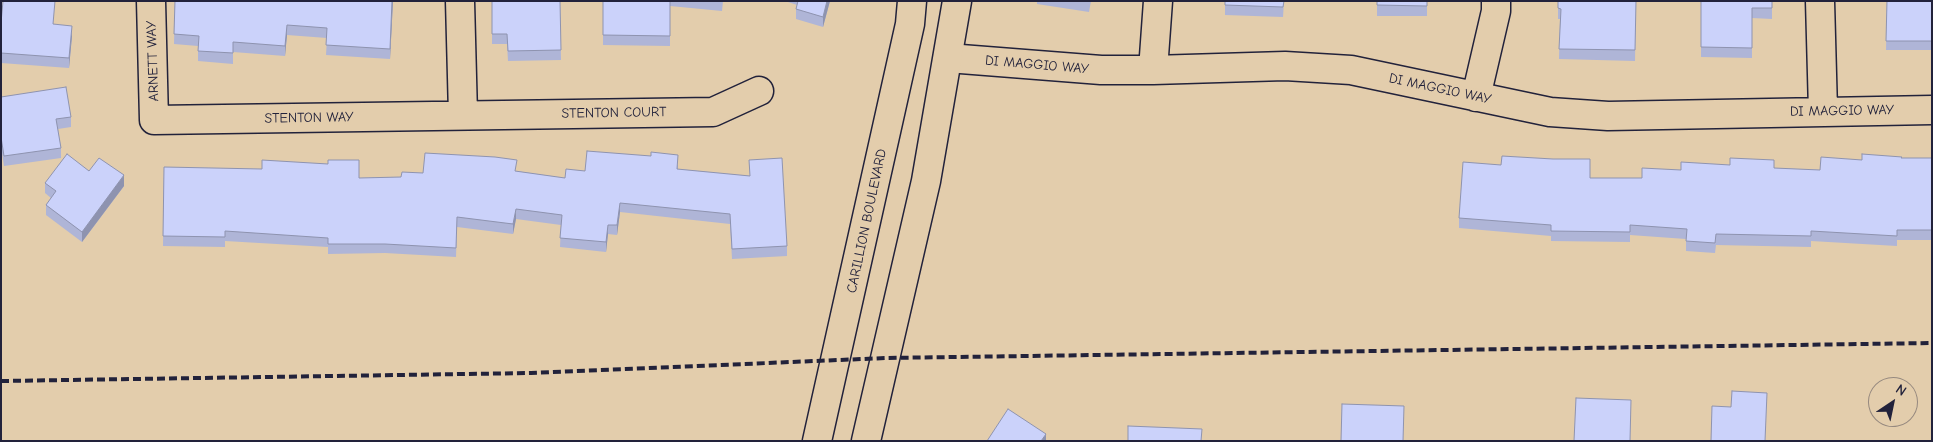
<!DOCTYPE html>
<style>
body{margin:0}
#map{position:relative;width:1933px;height:442px;overflow:hidden;background:#e3cdac;font-family:"Comic Neue",sans-serif}
canvas{display:block}
.frame{position:absolute;inset:0;border:2px solid #22223b;pointer-events:none}
.north{position:absolute;left:1868px;top:377px;width:50px;height:50px;box-sizing:border-box;background:#e3cdac;border:1px solid #96897f;border-radius:50%;rotate:34deg;font-size:14px;font-weight:700;line-height:20px;text-align:center;color:#22223b}
.north::after{content:'';display:block;margin:auto;width:18px;height:22px;background:#22223b;clip-path:polygon(50% 0,100% 100%,50% 72%,0 100%)}
</style>
<div id="map">
<canvas width="1933" height="442"></canvas>
<div class="frame"></div>
<div class="north">N</div>
</div>
<script>
const context = document.querySelector('canvas').getContext('2d');
context.lineJoin = 'round';
function toPath(rows) {
  const path = new Path2D();
  for (const r of rows) {
    path.moveTo(r[0], r[1]);
    for (let i = 2; i < r.length; i += 2) path.lineTo(r[i], r[i + 1]);
  }
  return path;
}
function trace(path, color, width, dash) {
  context.strokeStyle = color;
  context.lineWidth = width;
  context.lineCap = dash ? 'butt' : 'round';
  context.setLineDash(dash || []);
  context.stroke(path);
}
function fillPath(path, color) {
  context.fillStyle = color;
  context.fill(path, 'evenodd');
}
function write(font, color, halo, rows, align = 'center') {
  context.font = font + ' "Comic Neue",sans-serif';
  context.lineWidth = 5;
  context.setLineDash([]);
  context.textBaseline = 'middle';
  context.strokeStyle = halo;
  context.fillStyle = color;
  for (const [text, x, y, turn = 0] of rows) {
    context.save();
    context.translate(x, y);
    context.rotate((+turn || 0) * Math.PI / 180);
    context.textAlign = isNaN(turn) ? turn : align;
    if (halo) context.strokeText(text, 0, 0);
    context.fillText(text, 0, 0);
    context.restore();
  }
}
const minor = toPath([
 [151,1,154,120,713,112,759,91],
 [460,1,463,115],
 [1820,1,1823,111],
 [948,58,1101,70,1153,70,1285,66,1351,70,1550,112,1608,116,1932,110],
 [1153,70,1158,1],
 [1476,97,1496,11,1496,1]
]);
const tertiary = toPath([
 [817,441,910,24,912,1],
 [866,441,926,181,957,1]
]);
trace(minor, '#22223b', 31);
trace(tertiary, '#22223b', 31);
trace(minor, '#e3cdac', 28);
trace(tertiary, '#e3cdac', 28);
trace(toPath([
 [1,381,531,373,886,358,1932,343]
]), '#22223b', 4, [8, 4]);
fillPath(toPath([
 [175,1,393,1,390,59,326,55,327,38,287,35,285,56,233,52,233,64,198,61,198,46,174,44],
 [492,1,560,1,561,60,508,61,507,44,492,44],
 [603,1,723,1,722,11,670,6,670,46,603,45],
 [785,1,830,1,823,27,796,19,796,9,797,5],
 [1037,1,1091,1,1089,12,1037,4],
 [1225,1,1284,1,1283,17,1225,15],
 [1377,1,1427,1,1427,16,1377,16],
 [1558,1,1636,1,1635,61,1559,59,1560,19,1558,19],
 [1701,1,1772,1,1772,19,1752,18,1752,58,1701,57],
 [1887,1,1932,1,1932,50,1886,50],
 [1,23,54,24,72,36,69,68,1,63],
 [1,97,71,117,71,127,58,129,61,148,61,158,4,166,1,147],
 [1901,158,1932,158,1932,240,1897,240,1897,246,1811,241,1811,247,1716,245,1715,253,1686,251,1686,239,1630,235,1630,242,1551,241,1551,236,1459,228,1459,218,1590,178,1642,178,1681,170,1774,168,1820,170,1862,160],
 [749,160,787,246,787,256,732,259,730,224,620,212,617,235,608,234,606,252,560,247,561,225,516,219,513,234,457,227,456,257,385,253,328,254,328,247,225,241,225,247,163,246,164,167,359,178,401,177,423,173,516,171,565,178,585,171,678,165,678,169,750,176],
 [89,171,124,186,82,242,46,215,46,205,51,198,45,193,45,183]
]), '#afb5d7');
fillPath(toPath([
 [392,1,393,1,390,59,390,49],
 [827,1,830,1,823,27,823,17],
 [287,25,287,35,285,56,285,46],
 [72,26,72,36,69,68,69,58],
 [124,175,124,186,82,242,82,232],
 [620,203,620,212,617,235,617,225],
 [516,209,516,219,513,234,513,224],
 [608,225,608,234,606,252,606,242],
 [1046,434,1046,441,1041,441]
]), '#8e93af');
const building = toPath([
 [3,1,55,1,53,24,72,26,69,58,1,53,1,23,3,1],
 [175,1,392,1,390,49,326,45,327,28,287,25,285,46,233,42,233,53,198,51,199,36,174,34,175,1],
 [492,1,560,1,561,50,508,51,507,34,492,34,492,1],
 [603,1,670,1,670,36,603,35,603,1],
 [798,1,827,1,823,17,796,9,798,1],
 [1225,1,1284,1,1283,7,1225,5,1225,1],
 [1377,1,1427,1,1427,6,1377,5,1377,1],
 [1558,1,1636,1,1635,50,1559,49,1561,9,1558,8,1558,1],
 [1701,1,1772,1,1772,8,1752,8,1752,48,1701,47,1701,1],
 [1887,1,1932,1,1932,41,1886,41,1887,1],
 [66,87,71,117,56,119,61,148,4,156,1,137,1,97,66,87],
 [587,151,651,156,651,152,678,155,677,169,750,176,749,160,782,158,787,246,732,249,730,214,620,203,617,225,608,225,606,242,560,238,562,215,516,209,513,224,457,217,456,248,385,244,328,244,328,238,225,231,225,237,163,236,164,167,262,169,262,160,328,164,328,160,359,160,359,178,401,177,402,172,423,173,425,153,495,157,517,160,515,171,565,178,566,169,585,171,587,151],
 [67,154,89,171,99,158,124,175,82,232,46,205,56,191,45,183,67,154],
 [1862,154,1902,157,1901,158,1932,158,1932,230,1897,230,1897,236,1811,231,1811,236,1716,234,1715,243,1686,241,1687,229,1630,225,1630,232,1551,231,1551,225,1459,218,1463,162,1501,165,1502,156,1553,159,1590,159,1590,178,1642,178,1642,168,1681,170,1681,162,1730,165,1730,158,1774,160,1774,168,1820,170,1821,157,1862,160,1862,154],
 [1732,391,1767,393,1765,441,1711,441,1712,406,1731,407,1732,391],
 [1576,398,1631,400,1630,441,1574,441,1576,398],
 [1342,404,1404,406,1403,441,1341,441,1342,404],
 [1008,409,1046,434,1041,441,987,441,1008,409],
 [1128,426,1202,429,1201,441,1128,441,1128,426]
]);
fillPath(building, '#cbd2fa');
trace(building, '#8e93af', 1);
write('14px', '#22223b', '#e3cdac', [
 ["ARNETT WAY",153,61,-92],
 ["DI MAGGIO WAY",1037,65,5],
 ["DI MAGGIO WAY",1440,89,12],
 ["DI MAGGIO WAY",1842,111,-1],
 ["STENTON COURT",614,113,-1],
 ["STENTON WAY",309,118,-1],
 ["CARILLION BOULEVARD",867,221,-78]
]);
</script>
